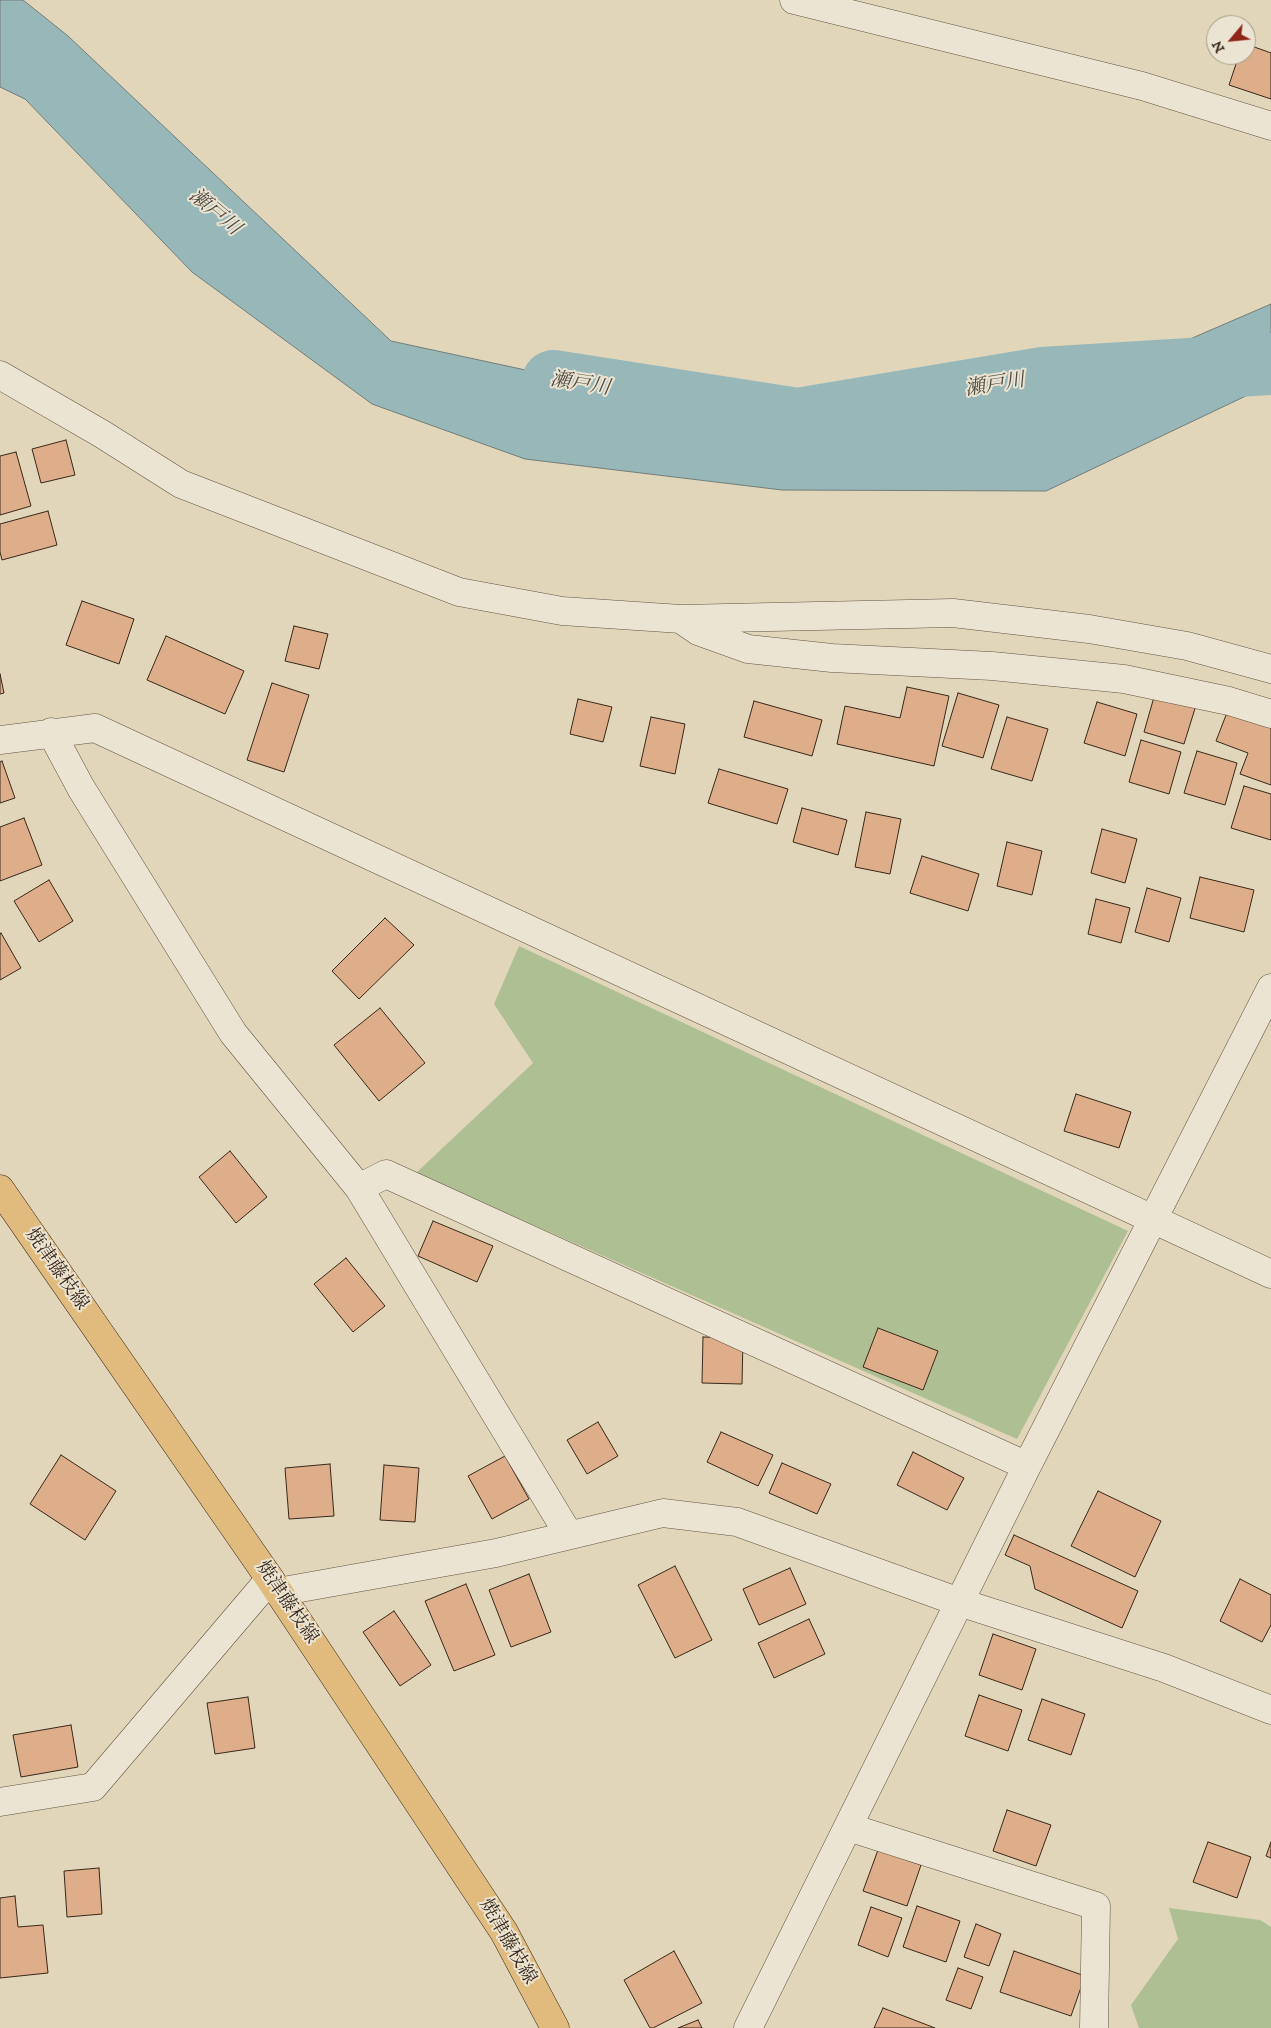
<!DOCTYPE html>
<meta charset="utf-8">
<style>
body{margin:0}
#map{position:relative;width:1271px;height:2028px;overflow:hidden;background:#e1d6ba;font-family:"IM FELL DW Pica",serif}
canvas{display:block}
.north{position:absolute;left:1206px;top:15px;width:50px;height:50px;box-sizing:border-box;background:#ece4d2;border:1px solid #a49888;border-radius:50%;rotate:242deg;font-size:14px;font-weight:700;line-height:20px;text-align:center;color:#38271a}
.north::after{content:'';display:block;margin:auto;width:18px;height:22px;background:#8f2418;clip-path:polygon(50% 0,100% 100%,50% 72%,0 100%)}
</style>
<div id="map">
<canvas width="1271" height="2028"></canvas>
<div class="north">N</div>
</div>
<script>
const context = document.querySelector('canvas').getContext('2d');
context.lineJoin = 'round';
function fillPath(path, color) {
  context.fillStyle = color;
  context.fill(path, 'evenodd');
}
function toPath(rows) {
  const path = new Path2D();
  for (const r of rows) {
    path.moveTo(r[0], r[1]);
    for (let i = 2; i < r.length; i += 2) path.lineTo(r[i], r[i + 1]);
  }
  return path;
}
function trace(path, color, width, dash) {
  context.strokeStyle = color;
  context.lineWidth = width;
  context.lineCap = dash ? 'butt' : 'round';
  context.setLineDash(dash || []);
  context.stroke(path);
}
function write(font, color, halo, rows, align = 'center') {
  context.font = font + ' "IM FELL DW Pica","Noto Serif JP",serif';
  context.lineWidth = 4;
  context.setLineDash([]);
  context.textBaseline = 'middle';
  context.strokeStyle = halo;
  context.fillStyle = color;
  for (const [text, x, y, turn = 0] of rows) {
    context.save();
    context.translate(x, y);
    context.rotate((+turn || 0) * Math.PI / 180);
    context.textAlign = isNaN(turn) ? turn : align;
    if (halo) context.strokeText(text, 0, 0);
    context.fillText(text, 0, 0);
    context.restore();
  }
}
fillPath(toPath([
 [519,946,1128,1231,1017,1439,416,1173,533,1063,494,1004],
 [1169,1908,1260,1920,1271,1927,1271,2028,1139,2028,1131,2005,1178,1939]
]), '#aebf94');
const water = toPath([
 [0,0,23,0,68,36,391,341,827,435,1021,412,1271,304,1271,384,1046,491,782,490,525,459,372,404,192,272,25,99,0,87,0,0]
]);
fillPath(water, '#98b7b9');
trace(water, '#727d79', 1);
trace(toPath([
 [553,381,797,419,1042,378,1271,364]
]), '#98b7b9', 62);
const building = toPath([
 [1246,44,1271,53,1271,99,1229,85,1239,55,1246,55,1246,44],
 [66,440,75,475,41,483,32,449,66,440],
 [16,452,31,506,0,515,0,456,16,452],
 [48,511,57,545,2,560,0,552,0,524,48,511],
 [82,601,134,619,119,664,66,645,82,601],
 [294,626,328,634,319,669,285,661,294,626],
 [166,636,244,671,225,714,147,680,166,636],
 [0,674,4,693,0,694,0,674],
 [272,683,309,695,284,772,247,760,272,683],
 [907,687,949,696,934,766,837,744,845,706,900,718,907,687],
 [1156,690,1197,702,1184,744,1144,732,1156,690],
 [958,693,999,705,983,758,942,746,958,693],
 [578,699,612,707,603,742,570,734,578,699],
 [754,701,822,720,812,756,744,737,754,701],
 [1097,702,1137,714,1125,756,1084,743,1097,702],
 [1228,710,1271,726,1271,785,1240,774,1248,753,1216,741,1228,710],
 [651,717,685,724,675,774,640,766,651,717],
 [1007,717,1048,729,1032,781,991,769,1007,717],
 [1141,740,1181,752,1169,794,1129,782,1141,740],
 [1197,751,1237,763,1225,805,1184,793,1197,751],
 [2,761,15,798,0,803,0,762,2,761],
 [719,769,788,789,777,824,708,803,719,769],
 [1244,786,1271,794,1271,840,1231,828,1244,786],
 [802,808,847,820,838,855,793,842,802,808],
 [866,812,901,819,890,874,855,867,866,812],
 [24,818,42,865,0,881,0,827,24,818],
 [1102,829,1137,839,1125,883,1091,873,1102,829],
 [1007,842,1042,851,1032,895,997,886,1007,842],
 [922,856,979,874,968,911,910,893,922,856],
 [1200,877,1254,890,1244,932,1190,918,1200,877],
 [49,880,73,921,39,942,14,901,49,880],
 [1147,888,1181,898,1169,942,1135,932,1147,888],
 [1096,899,1130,908,1121,943,1088,934,1096,899],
 [385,918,414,945,359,999,332,971,385,918],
 [1,933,21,968,0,980,0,934,1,933],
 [380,1008,425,1063,379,1101,334,1045,380,1008],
 [1076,1094,1131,1112,1119,1148,1064,1131,1076,1094],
 [230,1151,267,1197,236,1223,199,1177,230,1151],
 [433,1221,493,1246,477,1282,418,1256,433,1221],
 [346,1258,385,1306,353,1332,314,1284,346,1258],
 [878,1328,938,1351,923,1390,863,1367,878,1328],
 [703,1337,743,1338,742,1384,702,1383,703,1337],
 [598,1422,618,1456,587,1474,567,1440,598,1422],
 [721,1432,773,1455,758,1486,707,1462,721,1432],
 [913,1452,964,1478,947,1510,897,1485,913,1452],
 [61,1455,116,1491,85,1540,30,1504,61,1455],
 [505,1456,529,1499,492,1519,468,1476,505,1456],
 [782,1463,831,1484,817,1514,769,1493,782,1463],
 [330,1464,334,1516,289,1519,285,1468,330,1464],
 [384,1465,419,1468,415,1522,380,1520,384,1465],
 [1098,1491,1161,1521,1135,1577,1071,1546,1098,1491],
 [1014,1535,1138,1591,1122,1628,1035,1589,1030,1566,1005,1555,1014,1535],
 [675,1566,712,1640,675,1658,638,1585,675,1566],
 [790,1568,806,1604,759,1625,743,1589,790,1568],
 [529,1574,551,1632,511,1647,489,1590,529,1574],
 [1240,1579,1271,1595,1271,1625,1262,1642,1220,1621,1240,1579],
 [466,1584,495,1655,454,1671,425,1601,466,1584],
 [394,1611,431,1665,400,1686,363,1632,394,1611],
 [809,1619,825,1654,774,1678,758,1643,809,1619],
 [993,1634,1036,1649,1022,1690,979,1675,993,1634],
 [979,1695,1022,1710,1008,1751,965,1736,979,1695],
 [248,1697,255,1748,215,1754,207,1703,248,1697],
 [1042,1699,1085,1714,1071,1755,1028,1740,1042,1699],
 [71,1725,78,1767,21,1777,13,1735,71,1725],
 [1007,1810,1051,1825,1036,1866,993,1851,1007,1810],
 [1208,1842,1251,1857,1237,1898,1193,1882,1208,1842],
 [1271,1842,1271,1858,1266,1856,1271,1842],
 [878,1850,921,1865,907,1906,863,1891,878,1850],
 [99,1868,102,1914,67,1917,64,1871,99,1868],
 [15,1896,18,1927,43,1925,48,1973,0,1978,0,1898,15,1896],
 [917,1906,960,1921,946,1962,903,1947,917,1906],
 [871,1907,902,1918,888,1957,858,1945,871,1907],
 [976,1924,1001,1934,989,1966,964,1957,976,1924],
 [674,1951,702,2003,653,2028,650,2028,624,1980,674,1951],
 [1014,1951,1085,1976,1071,2016,1000,1992,1014,1951],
 [958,1968,983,1977,971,2009,946,2000,958,1968],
 [883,2008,935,2028,874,2028,883,2008],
 [698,2020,702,2028,678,2028,698,2020]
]);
fillPath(building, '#ddae89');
trace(building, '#38271a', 1);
const minor = toPath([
 [794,0,1142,86,1271,126],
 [0,375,102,434,181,484,459,592,562,611,681,619,953,613,1089,629,1187,646,1271,669],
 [682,620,698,631,748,649,832,658,992,666,1124,679,1229,701,1271,714],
 [51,732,81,788,233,1033,359,1188,569,1535],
 [0,740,95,728,1271,1274],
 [359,1188,386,1174,1027,1466],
 [278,1592,496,1553,663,1513,737,1522,959,1602,1164,1668,1271,1710],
 [0,1802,93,1787,270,1579],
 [848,1827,1096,1906,1094,2028],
 [748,2028,1027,1466,1271,988]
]);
const major = toPath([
 [0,1189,270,1579,504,1932,555,2028]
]);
trace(minor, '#625342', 29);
trace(major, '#38271a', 29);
trace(minor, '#ece4d2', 28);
trace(major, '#e0bb7d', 28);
write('19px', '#38271a', '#ece4d2', [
 ["焼津藤枝線",56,1270,55],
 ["焼津藤枝線",286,1603,56],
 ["焼津藤枝線",507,1942,60]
]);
write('italic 20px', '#504b42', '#ece4d2', [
 ["瀬戸川",214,213,40],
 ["瀬戸川",580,385,9],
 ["瀬戸川",995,386,-9]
]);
</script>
